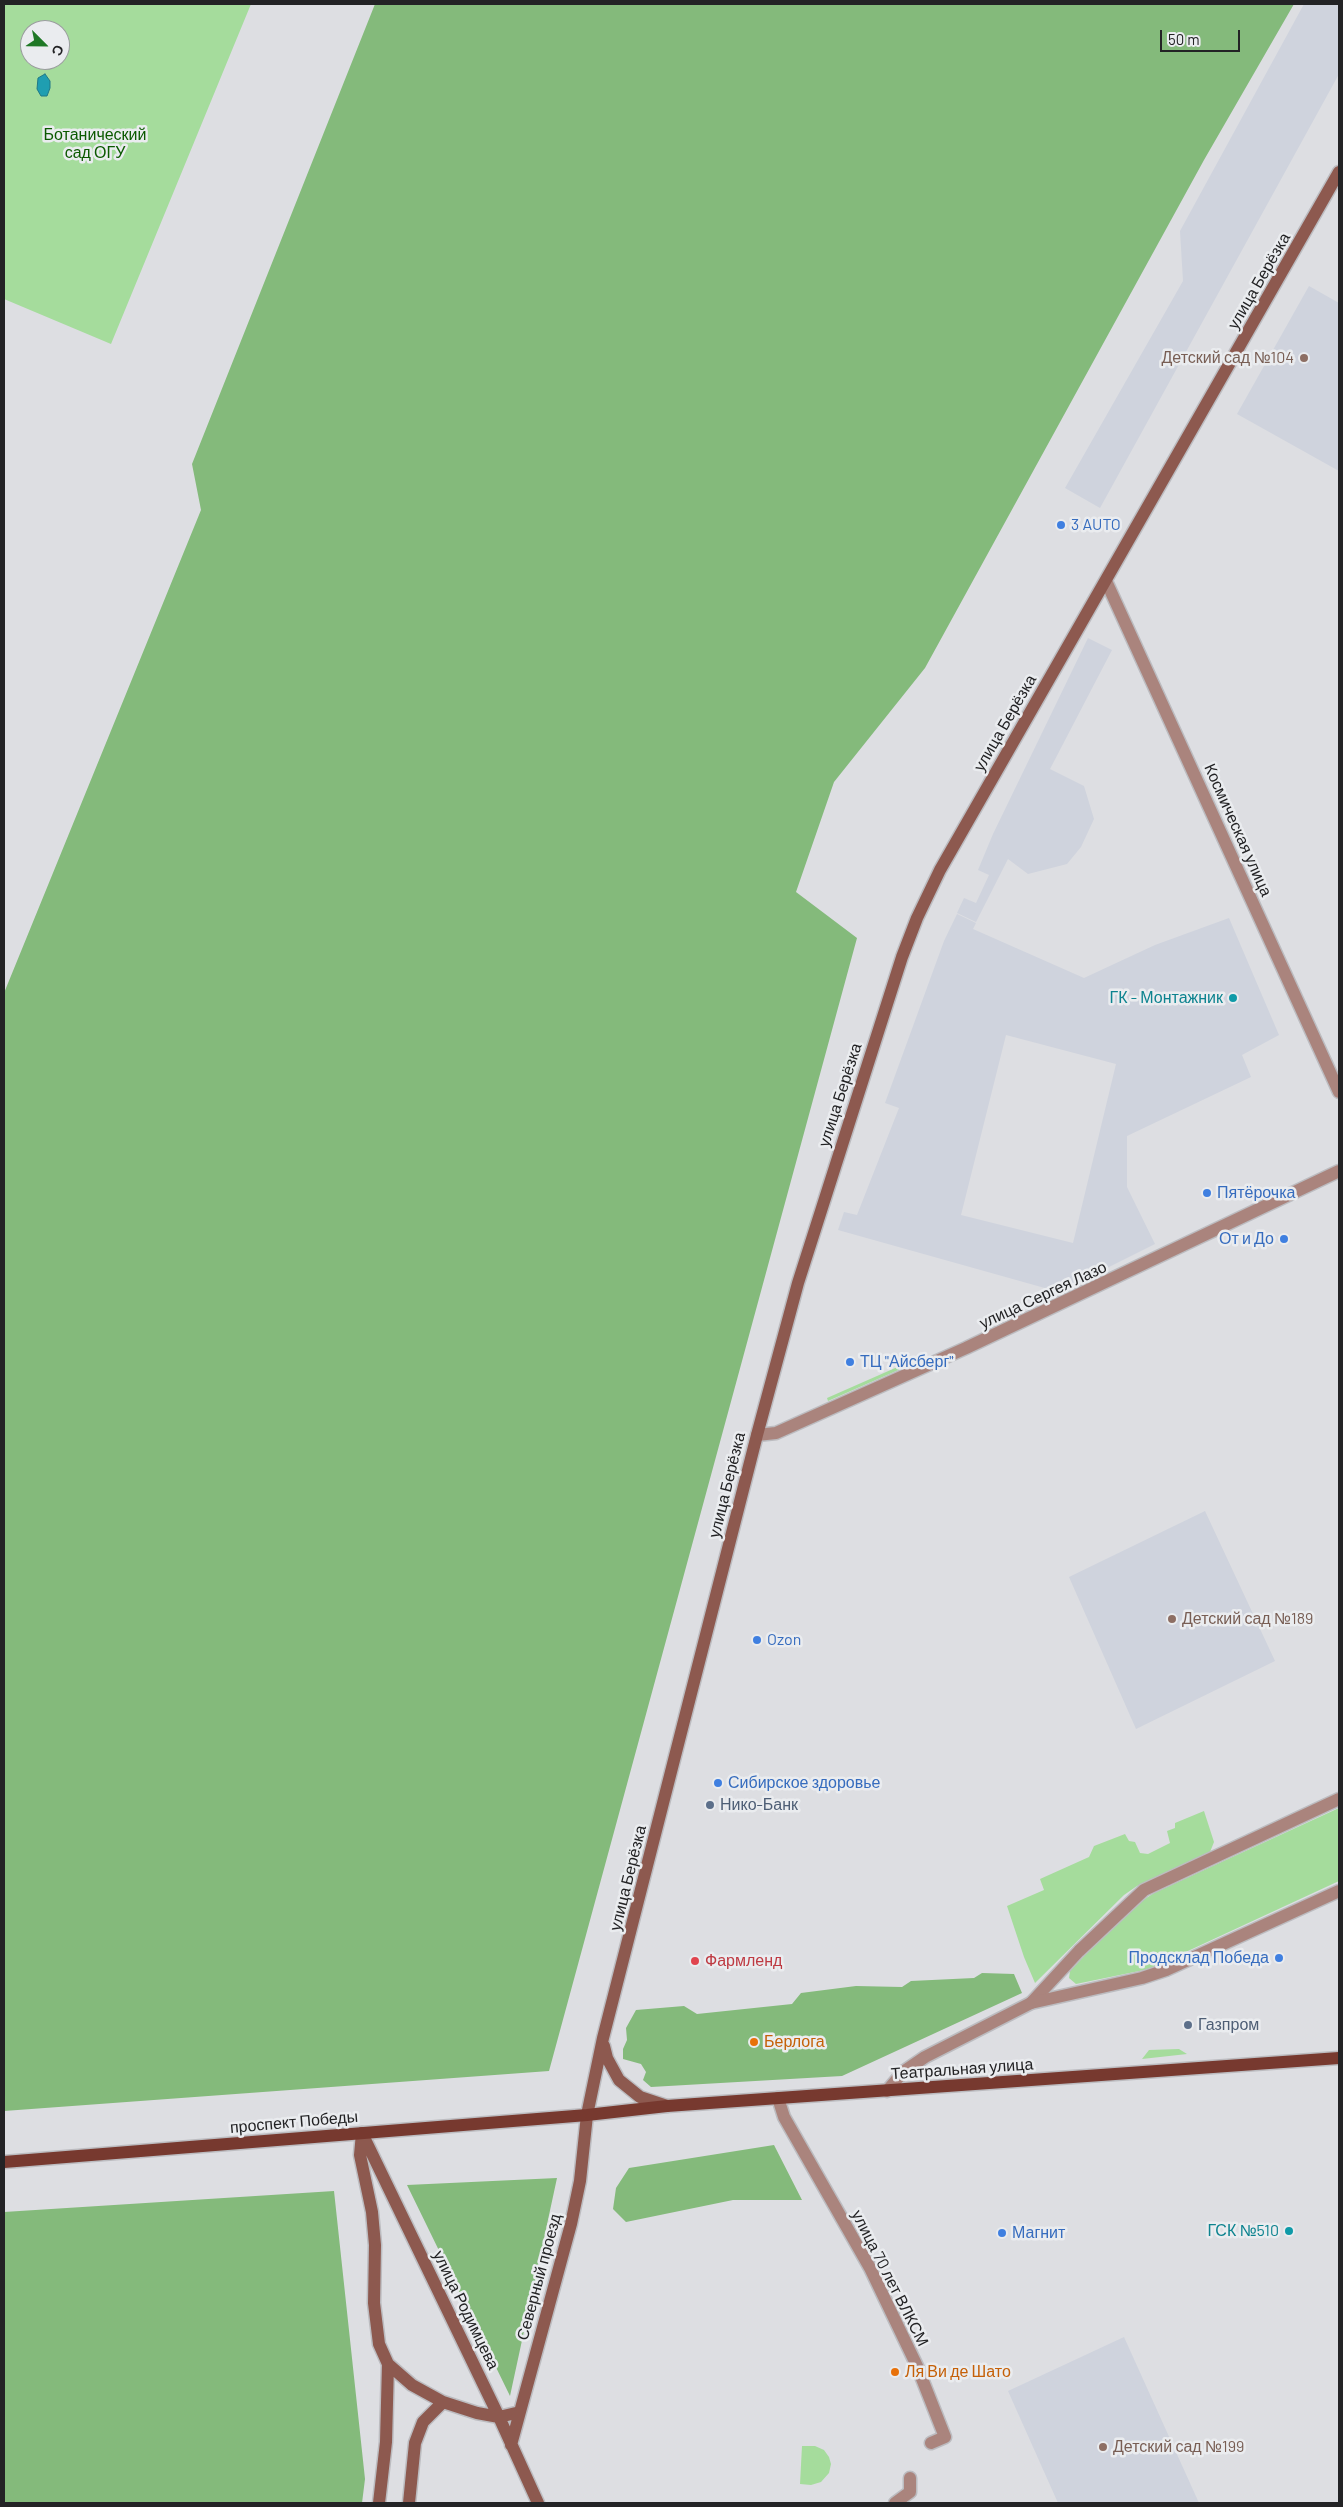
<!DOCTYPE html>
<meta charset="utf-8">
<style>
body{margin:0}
#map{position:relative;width:1343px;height:2507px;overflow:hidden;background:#dddee2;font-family:Barlow,sans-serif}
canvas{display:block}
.frame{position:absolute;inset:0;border:5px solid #232325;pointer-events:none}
.north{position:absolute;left:20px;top:20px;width:50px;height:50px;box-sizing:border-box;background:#eaecef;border:1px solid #9a9c9e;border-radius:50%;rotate:113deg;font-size:14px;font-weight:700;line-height:20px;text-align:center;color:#232325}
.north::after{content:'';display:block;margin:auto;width:18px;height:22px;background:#1f7826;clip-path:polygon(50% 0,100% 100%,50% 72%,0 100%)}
.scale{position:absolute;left:1160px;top:30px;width:80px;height:22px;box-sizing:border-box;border:2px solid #232325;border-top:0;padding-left:6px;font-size:15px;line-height:18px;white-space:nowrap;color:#232325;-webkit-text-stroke:4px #eaecef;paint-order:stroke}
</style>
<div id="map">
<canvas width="1343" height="2507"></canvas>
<div class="frame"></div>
<div class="north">С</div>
<div class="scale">50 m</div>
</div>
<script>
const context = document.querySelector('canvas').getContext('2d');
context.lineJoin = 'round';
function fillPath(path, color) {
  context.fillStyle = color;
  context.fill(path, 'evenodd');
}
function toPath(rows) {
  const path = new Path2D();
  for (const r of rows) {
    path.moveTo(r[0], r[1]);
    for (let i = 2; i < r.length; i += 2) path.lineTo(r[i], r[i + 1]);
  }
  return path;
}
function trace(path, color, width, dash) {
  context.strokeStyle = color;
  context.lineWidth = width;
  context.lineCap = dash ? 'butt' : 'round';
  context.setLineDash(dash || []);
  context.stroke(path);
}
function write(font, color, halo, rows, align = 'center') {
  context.font = font + ' Barlow,sans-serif';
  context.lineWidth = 5;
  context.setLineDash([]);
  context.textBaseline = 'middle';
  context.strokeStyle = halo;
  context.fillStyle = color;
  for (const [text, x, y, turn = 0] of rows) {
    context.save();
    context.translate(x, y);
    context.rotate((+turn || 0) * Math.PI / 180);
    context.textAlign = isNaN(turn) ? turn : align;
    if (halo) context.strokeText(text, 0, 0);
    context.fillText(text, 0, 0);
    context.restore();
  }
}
fillPath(toPath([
 [1304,4,1339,4,1339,74,1100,508,1065,488,1183,281,1180,231],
 [1309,286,1339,303,1339,471,1237,414],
 [1088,638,1112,650,1050,769,1084,786,1094,819,1081,847,1067,864,1028,874,1008,859,976,922,957,913,964,898,976,903,989,875,978,870,993,834],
 [957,914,976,923,973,929,1084,978,1155,945,1229,918,1279,1035,1242,1055,1251,1077,1127,1136,1127,1187,1155,1244,1059,1292,838,1230,844,1212,857,1215,899,1108,885,1103,944,941],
 [1006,1035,1116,1064,1073,1243,961,1215],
 [1205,1511,1275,1661,1136,1729,1069,1577],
 [1124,2337,1199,2503,1058,2503,1008,2391]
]), '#cfd3dd');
fillPath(toPath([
 [4,4,251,4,111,344,4,299],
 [30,30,60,30,60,60,30,60],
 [902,1365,903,1368,828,1401,827,1398],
 [1339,1808,1339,1881,1149,1969,1076,1984,1069,1978,1070,1971,1128,1910,1154,1893],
 [1204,1811,1214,1842,1210,1852,1137,1886,1124,1895,1035,1983,1024,1957,1007,1906,1044,1890,1040,1879,1089,1857,1094,1846,1125,1834,1129,1841,1135,1842,1140,1853,1148,1854,1170,1843,1167,1831,1175,1828,1175,1823],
 [1179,2049,1187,2054,1142,2059,1149,2050],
 [802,2446,815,2446,824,2450,829,2457,831,2464,829,2473,821,2482,811,2485,800,2484]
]), '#a5dc9c');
fillPath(toPath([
 [375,4,1294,4,1204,160,925,668,834,782,796,892,857,938,549,2071,4,2111,4,993,201,510,192,464],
 [982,1973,1014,1974,1022,1993,842,2076,651,2087,643,2080,646,2072,641,2064,623,2059,623,2049,627,2040,626,2028,636,2010,684,2006,697,2014,792,2004,801,1993,856,1986,902,1987,911,1981,974,1978],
 [774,2145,802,2200,733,2200,626,2222,613,2209,616,2188,629,2168],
 [557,2178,510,2396,407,2185],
 [334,2191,365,2479,362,2503,4,2503,4,2212]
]), '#84ba7b');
const water = toPath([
 [45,74,50,81,50,88,47,96,41,96,37,89,38,78,45,74]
]);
fillPath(water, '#1f9eb1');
trace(water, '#207987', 1);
const minor = toPath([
 [1106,581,1339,1092],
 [757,1435,776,1433,966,1348,1339,1171],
 [1031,2003,1079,1951,1144,1890,1339,1799],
 [778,2098,784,2117,870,2268,917,2366,945,2437,931,2443],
 [895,2503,910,2492,910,2478]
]);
const tertiary = toPath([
 [887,2091,903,2072,925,2057,1031,2003,1142,1978,1166,1970,1339,1891]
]);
const secondary = toPath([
 [604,2046,607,2058,619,2080,640,2097,667,2106],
 [362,2133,499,2417,538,2503],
 [362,2133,360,2155,372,2212,375,2245,374,2303,379,2344,388,2364,412,2385,443,2402,477,2413,499,2417,520,2412],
 [511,2445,571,2224,580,2181,587,2115,603,2038,757,1435,798,1283,902,957,917,918,940,870,1339,172],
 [379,2503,386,2442,388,2364],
 [409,2503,415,2443,423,2422,443,2402]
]);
const primary = toPath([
 [4,2162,587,2115,667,2106,1339,2058]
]);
trace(minor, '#bcbcc0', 15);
trace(tertiary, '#bcbcc0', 15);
trace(secondary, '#bcbcc0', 15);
trace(primary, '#bcbcc0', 15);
trace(minor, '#aa847d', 12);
trace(tertiary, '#aa847d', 12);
trace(secondary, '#8d594f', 12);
trace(primary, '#77392f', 12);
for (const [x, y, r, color] of [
 [1304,358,5,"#8d6e63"],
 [1061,525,5,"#3f7fe0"],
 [1233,998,5,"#0f9aa8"],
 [1207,1193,5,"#3f7fe0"],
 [1284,1239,5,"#3f7fe0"],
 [850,1362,5,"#3f7fe0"],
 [1172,1619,5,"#8d6e63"],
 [757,1640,5,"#3f7fe0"],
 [718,1783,5,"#3f7fe0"],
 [710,1805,5,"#5c6f8a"],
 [1279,1958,5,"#3f7fe0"],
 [695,1961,5,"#e0444e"],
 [1188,2025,5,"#5c6f8a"],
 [754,2042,5,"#e8710a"],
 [1289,2231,5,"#0f9aa8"],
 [1002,2233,5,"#3f7fe0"],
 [895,2372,5,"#e8710a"],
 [1103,2447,5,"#8d6e63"]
]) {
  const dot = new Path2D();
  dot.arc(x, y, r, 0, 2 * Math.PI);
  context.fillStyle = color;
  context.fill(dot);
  trace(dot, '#eaecef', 2);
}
write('16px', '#0b5900', '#eaecef', [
 ["Ботанический",95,135],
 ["сад ОГУ",95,153]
]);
write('16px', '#232325', '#eaecef', [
 ["улица Берёзка",1259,281,-60],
 ["улица Берёзка",1005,723,-60],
 ["Космическая улица",1238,830,66],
 ["улица Берёзка",840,1095,-72],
 ["улица Сергея Лазо",1043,1295,-25],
 ["улица Берёзка",727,1485,-76],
 ["улица Берёзка",628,1878,-76],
 ["Театральная улица",962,2069,-4],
 ["проспект Победы",294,2122,-5],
 ["Северный проезд",539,2277,-75],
 ["улица 70 лет ВЛКСМ",890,2278,63],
 ["улица Родимцева",466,2310,64]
]);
write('16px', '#785e54', '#eaecef', [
 ["Детский сад №104",1294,358,"right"],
 ["Детский сад №189",1182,1619],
 ["Детский сад №199",1113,2447]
], 'left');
write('16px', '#366cbe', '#eaecef', [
 ["3 AUTO",1071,525],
 ["Пятёрочка",1217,1193],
 ["От и До",1274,1239,"right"],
 ["ТЦ \"Айсберг\"",860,1362],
 ["Ozon",767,1640],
 ["Сибирское здоровье",728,1783],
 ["Продсклад Победа",1269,1958,"right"],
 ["Магнит",1012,2233]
], 'left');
write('16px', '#0d838f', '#eaecef', [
 ["ГК - Монтажник",1223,998],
 ["ГСК №510",1279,2231]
], 'right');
write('16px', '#4e5e75', '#eaecef', [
 ["Нико-Банк",720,1805],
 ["Газпром",1198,2025]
], 'left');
write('16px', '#be3a42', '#eaecef', [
 ["Фармленд",705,1961]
], 'left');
write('16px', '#c56008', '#eaecef', [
 ["Берлога",764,2042],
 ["Ля Ви де Шато",905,2372]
], 'left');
</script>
